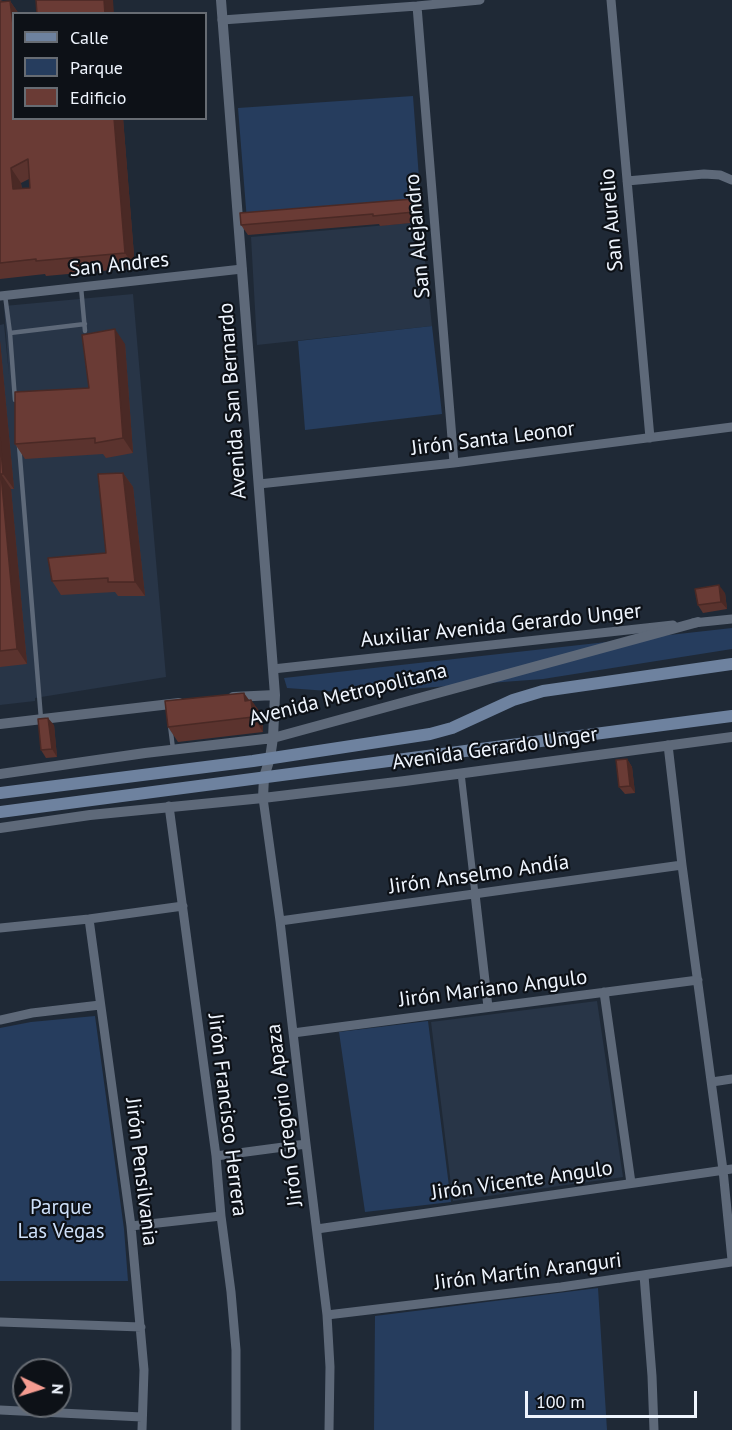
<!DOCTYPE html>
<meta charset="utf-8">
<style>
body{margin:0}
#map{position:relative;width:732px;height:1430px;overflow:hidden;background:#1f2936;font-family:"PT Sans",sans-serif}
canvas{display:block}
.legend{position:absolute;left:12px;top:12px;width:195px;height:108px;box-sizing:border-box;background:#0d1117;border:2px solid #676c73;margin:0;padding:8px 10px;list-style:none;font-size:18px;color:#eff5fe}
.legend li{display:flex;align-items:center;gap:12px;height:30px}
.legend b{width:30px;border:2px solid #676c73}
.north{position:absolute;left:12px;top:1358px;width:60px;height:60px;box-sizing:border-box;background:#0d1117;border:2px solid #676c73;border-radius:50%;rotate:94deg;font-size:16px;font-weight:700;line-height:24px;text-align:center;color:#eff5fe}
.north::after{content:'';display:block;margin:auto;width:21px;height:27px;background:#f59c91;clip-path:polygon(50% 0,100% 100%,50% 72%,0 100%)}
.scale{position:absolute;left:525px;top:1391px;width:172px;height:27px;box-sizing:border-box;border:3px solid #eff5fe;border-top:0;padding-left:8px;font-size:18px;line-height:21px;white-space:nowrap;color:#eff5fe;-webkit-text-stroke:4px #0d1117;paint-order:stroke}
</style>
<div id="map">
<canvas width="732" height="1430"></canvas>
<ul class="legend">
<li><b style="height:8px;background:#6e829f"></b>Calle</li>
<li><b style="height:16px;background:#263d5e"></b>Parque</li>
<li><b style="height:16px;background:#6a3b35"></b>Edificio</li>
</ul>
<div class="north">N</div>
<div class="scale">100 m</div>
</div>
<script>
const context = document.querySelector('canvas').getContext('2d');
context.lineJoin = 'round';
function fillPath(path, color) {
  context.fillStyle = color;
  context.fill(path, 'evenodd');
}
function toPath(rows) {
  const path = new Path2D();
  for (const r of rows) {
    path.moveTo(r[0], r[1]);
    for (let i = 2; i < r.length; i += 2) path.lineTo(r[i], r[i + 1]);
  }
  return path;
}
function trace(path, color, width, dash) {
  context.strokeStyle = color;
  context.lineWidth = width;
  context.lineCap = dash ? 'butt' : 'round';
  context.setLineDash(dash || []);
  context.stroke(path);
}
function write(font, color, halo, rows, align = 'center') {
  context.font = font + ' "PT Sans",sans-serif';
  context.lineWidth = 4.5;
  context.setLineDash([]);
  context.textBaseline = 'middle';
  context.strokeStyle = halo;
  context.fillStyle = color;
  for (const [text, x, y, turn = 0] of rows) {
    context.save();
    context.translate(x, y);
    context.rotate((+turn || 0) * Math.PI / 180);
    context.textAlign = isNaN(turn) ? turn : align;
    if (halo) context.strokeText(text, 0, 0);
    context.fillText(text, 0, 0);
    context.restore();
  }
}
fillPath(toPath([
 [421,222,432,326,257,345,251,237],
 [133,294,166,677,35,698,35,701,0,705,0,325,4,324,9,375,4,306],
 [597,1001,623,1177,453,1201,431,1022]
]), '#283547');
fillPath(toPath([
 [413,96,421,206,247,221,238,108],
 [432,326,442,414,305,430,298,341],
 [732,628,732,649,543,679,355,693,287,688,284,678],
 [95,1016,124,1229,128,1281,0,1281,0,1028,31,1022],
 [428,1021,451,1202,365,1212,339,1032],
 [598,1288,607,1430,374,1430,375,1316]
]), '#263d5e');
trace(toPath([
 [81,287,85,331],
 [5,295,10,333,15,400],
 [10,333,85,324],
 [19,445,41,719],
 [170,725,173,749]
]), '#5e6979', 4.5);
trace(toPath([
 [461,773,475,894]
]), '#5e6979', 7);
trace(toPath([
 [611,0,650,438],
 [417,6,454,463],
 [222,20,417,6,480,0],
 [627,181,704,174,720,175,732,180],
 [0,296,242,269],
 [259,484,454,463,732,427],
 [693,623,732,619],
 [273,669,673,625],
 [668,745,682,865,723,1170,732,1260],
 [263,798,280,921,306,1144,327,1315,330,1367,329,1430],
 [169,806,216,1156,221,1216,231,1292,236,1350,236,1430],
 [475,894,488,1007],
 [89,919,131,1226,144,1370,142,1430],
 [280,921,682,865],
 [0,928,89,919,183,906],
 [604,992,631,1183],
 [0,1020,32,1013,100,1005],
 [293,1033,698,980],
 [712,1082,732,1079],
 [216,1156,306,1144],
 [131,1226,221,1216],
 [317,1229,732,1169],
 [644,1275,652,1376,654,1430],
 [327,1315,561,1287,732,1262],
 [0,1322,141,1327],
 [0,1410,142,1417]
]), '#5e6979', 9);
trace(toPath([
 [221,0,275,695,273,738,270,758,264,777,263,798],
 [233,697,275,695],
 [0,724,179,703],
 [0,774,145,753,273,738,698,622],
 [0,828,90,815,263,798,405,781,732,737]
]), '#5e6979', 10);
trace(toPath([
 [0,793,253,761,430,734,452,728,513,700,543,691,732,664],
 [0,812,732,716]
]), '#6e829f', 12);
fillPath(toPath([
 [0,0,6,2,10,1,19,14,14,14,14,118,123,118,135,268,46,276,45,274,0,279],
 [29,179,30,188,22,189,21,183],
 [413,199,420,209,421,222,380,226,379,224,248,235,241,225],
 [0,341,14,489,11,489,27,664,0,667],
 [125,344,133,453,106,458,103,454,25,459,15,444,89,388],
 [123,473,133,487,145,596,118,596,115,592,61,595,52,581,106,553],
 [725,593,727,609,703,613,698,605],
 [251,700,262,715,263,732,178,742,168,727],
 [54,725,57,757,46,758,41,750],
 [627,759,632,767,635,793,625,794,619,787]
]), '#5b332e');
fillPath(toPath([
 [104,0,113,0,114,14,105,14],
 [10,1,19,14,14,14,14,33],
 [114,118,123,118,135,268,125,253],
 [11,168,21,183,23,204,13,189],
 [413,199,420,209,421,222,414,212],
 [115,329,125,344,133,453,123,438],
 [0,341,14,489,3,474,0,438],
 [123,473,133,487,145,596,135,582],
 [1,474,11,489,27,664,17,649],
 [719,585,725,593,727,609,721,602],
 [244,693,252,704,251,700,262,715,263,732,253,717,245,701],
 [48,718,54,725,57,757,52,749],
 [627,759,632,767,635,793,630,786]
]), '#4a2925');
const building = toPath([
 [36,0,104,0,105,14,37,14,36,0],
 [10,1,14,33,14,118,114,118,125,253,36,261,36,259,0,263,0,2,10,1],
 [28,159,30,188,13,189,11,168,28,159],
 [413,199,414,212,373,216,373,214,241,225,240,213,413,199],
 [115,329,123,438,95,443,95,438,15,444,15,392,89,388,82,335,115,329],
 [0,438,3,474,1,474,17,649,0,651,0,438],
 [123,473,135,582,108,582,108,578,52,581,48,558,106,553,98,474,123,473],
 [719,585,721,602,698,605,695,589,719,585],
 [244,693,245,701,251,700,253,717,168,727,165,701,244,693],
 [48,718,52,749,41,750,38,719,48,718],
 [627,759,630,786,619,787,616,760,627,759]
]);
fillPath(building, '#6a3b35');
trace(building, '#4a2925', 1.5);
write('21px', '#eff5fe', '#0d1117', [
 ["San Aurelio",612,220,-95],
 ["San Alejandro",418,236,-95],
 ["San Andres",119,265,-6],
 ["Avenida San Bernardo",233,401,-94],
 ["Jirón Santa Leonor",493,439,-7],
 ["Auxiliar Avenida Gerardo Unger",501,626,-6],
 ["Avenida Metropolitana",348,695,-14],
 ["Avenida Gerardo Unger",495,749,-8],
 ["Jirón Anselmo Andía",479,875,-8],
 ["Jirón Mariano Angulo",493,989,-7],
 ["Jirón Francisco Herrera",227,1115,83],
 ["Jirón Gregorio Apaza",285,1115,-97],
 ["Jirón Pensilvania",141,1172,83],
 ["Jirón Vicente Angulo",522,1181,-8],
 ["Jirón Martín Aranguri",528,1272,-7]
]);
write('21px', '#cddff8', '#0d1117', [
 ["Parque",61,1208],
 ["Las Vegas",61,1232]
]);
</script>
